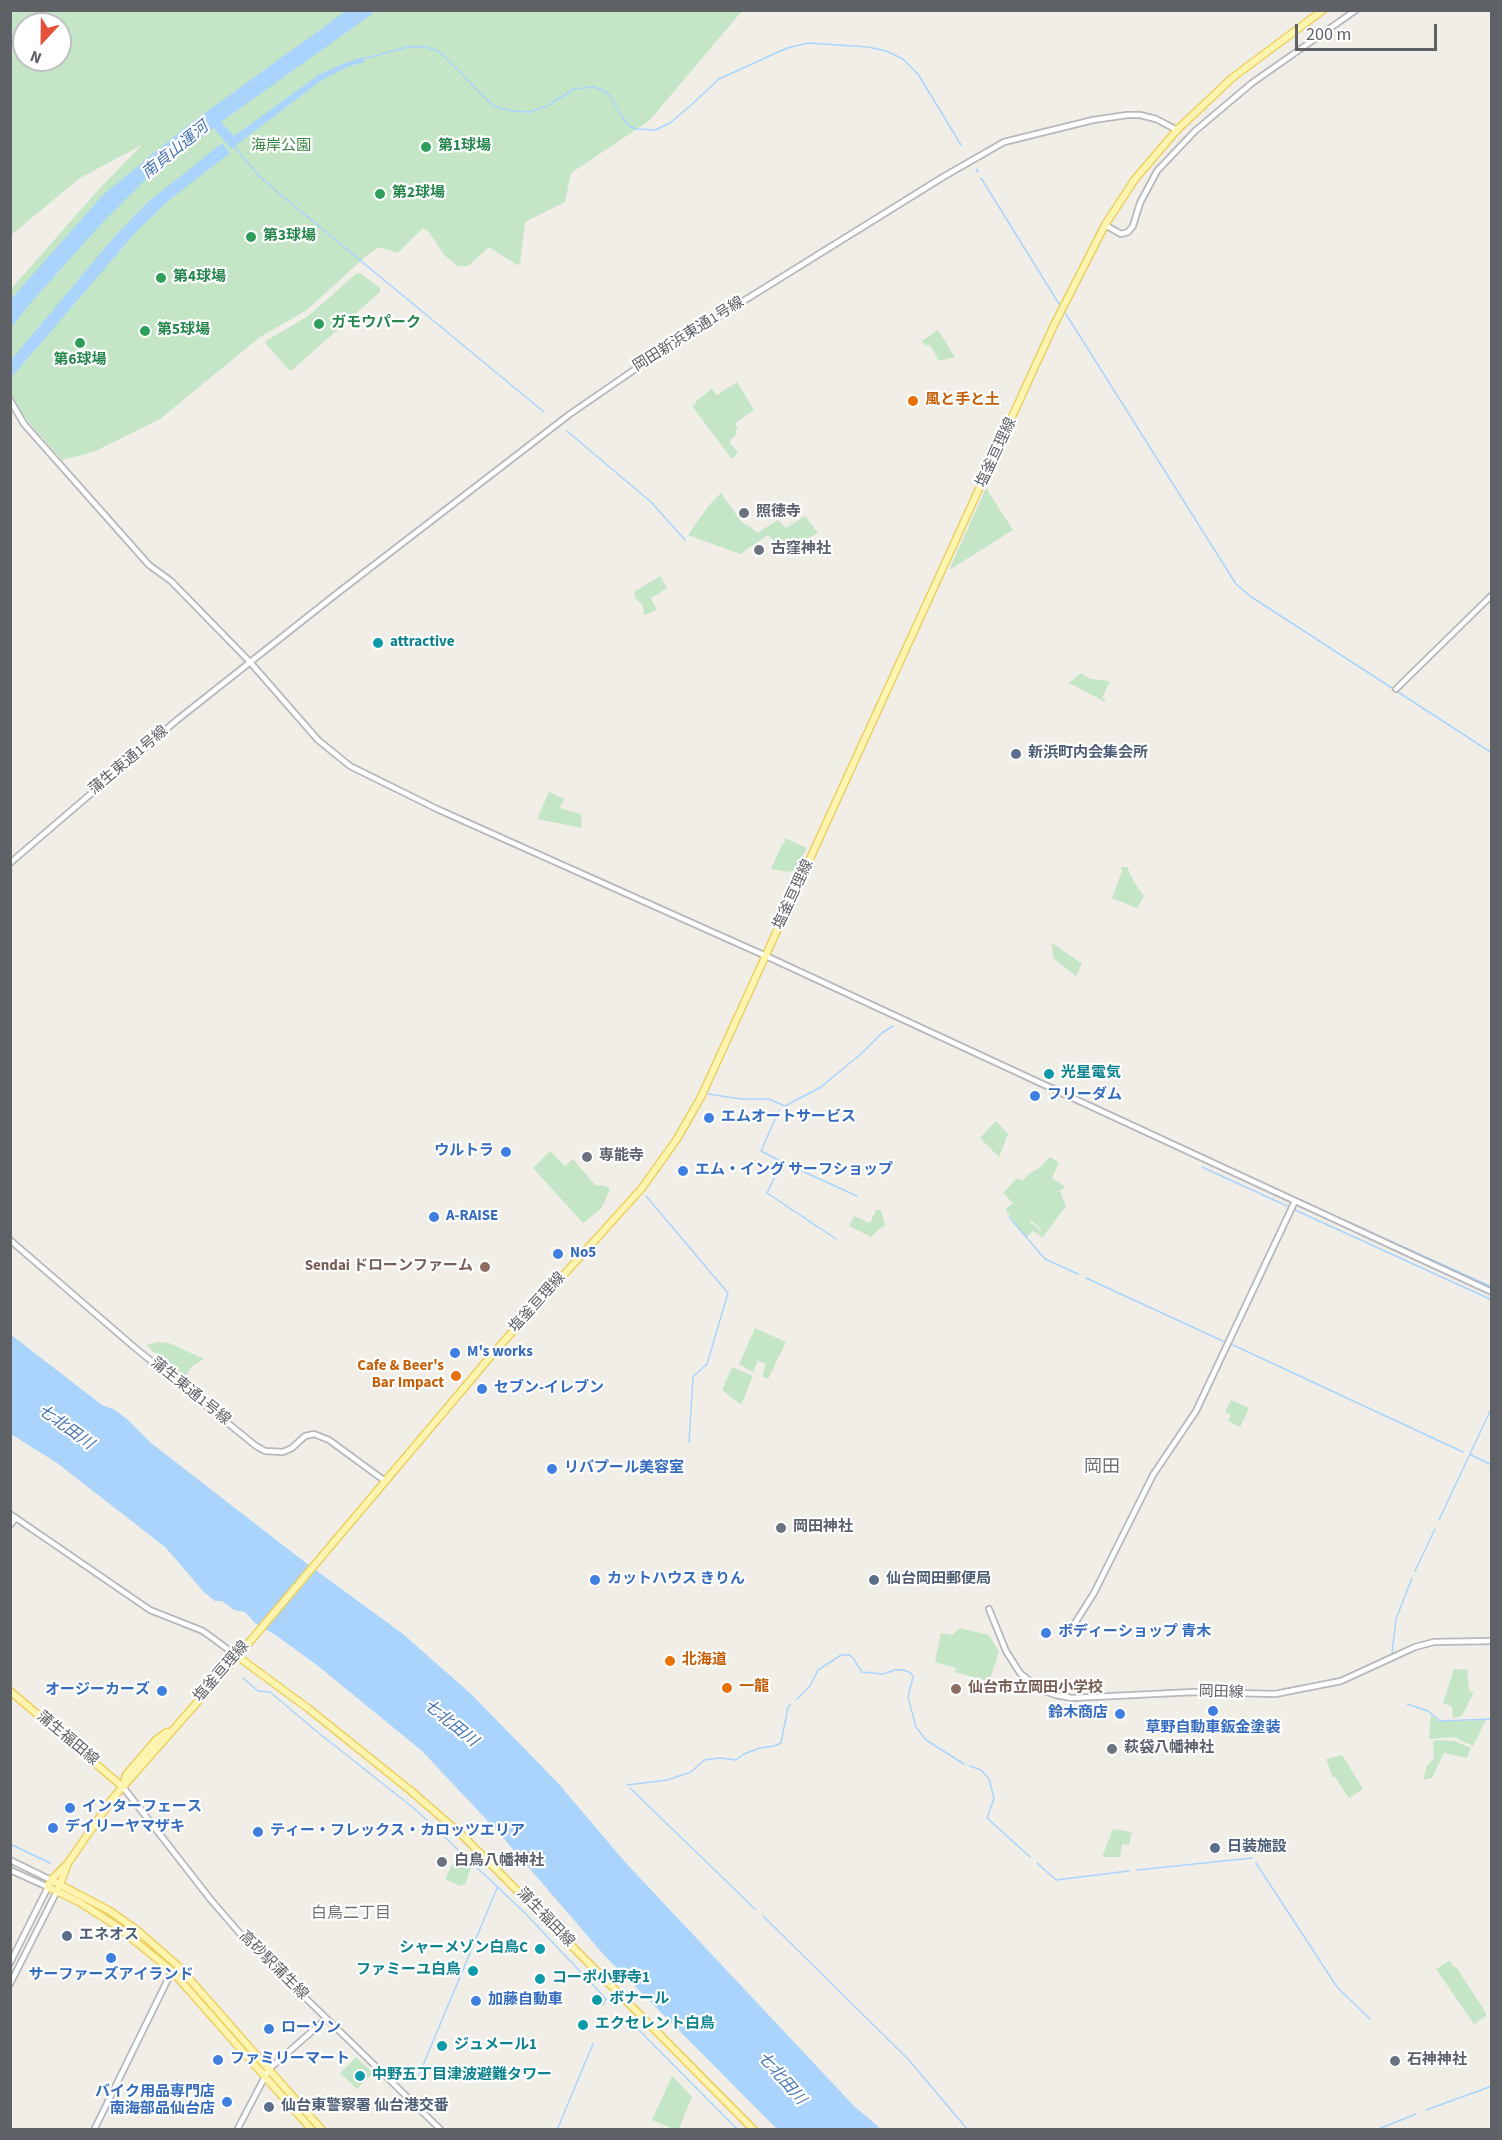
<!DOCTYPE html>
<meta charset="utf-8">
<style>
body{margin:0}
#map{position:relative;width:1502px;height:2140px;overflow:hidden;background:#f0eee7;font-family:"Source Sans 3",sans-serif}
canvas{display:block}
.frame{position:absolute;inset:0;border:12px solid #5e6166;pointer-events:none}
.north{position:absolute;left:12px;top:12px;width:60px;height:60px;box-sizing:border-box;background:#fff;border:2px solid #bfc0c2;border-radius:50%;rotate:202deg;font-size:16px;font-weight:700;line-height:24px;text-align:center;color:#5e6166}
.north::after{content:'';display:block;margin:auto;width:21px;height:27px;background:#e45038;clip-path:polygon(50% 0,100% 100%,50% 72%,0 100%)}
.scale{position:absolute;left:1295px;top:24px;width:142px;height:27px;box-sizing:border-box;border:3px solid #5e6166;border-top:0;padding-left:8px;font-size:18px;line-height:21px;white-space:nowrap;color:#5e6166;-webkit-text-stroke:4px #fff;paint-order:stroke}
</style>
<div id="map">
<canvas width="1502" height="2140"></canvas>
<div class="frame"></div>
<div class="north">N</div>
<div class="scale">200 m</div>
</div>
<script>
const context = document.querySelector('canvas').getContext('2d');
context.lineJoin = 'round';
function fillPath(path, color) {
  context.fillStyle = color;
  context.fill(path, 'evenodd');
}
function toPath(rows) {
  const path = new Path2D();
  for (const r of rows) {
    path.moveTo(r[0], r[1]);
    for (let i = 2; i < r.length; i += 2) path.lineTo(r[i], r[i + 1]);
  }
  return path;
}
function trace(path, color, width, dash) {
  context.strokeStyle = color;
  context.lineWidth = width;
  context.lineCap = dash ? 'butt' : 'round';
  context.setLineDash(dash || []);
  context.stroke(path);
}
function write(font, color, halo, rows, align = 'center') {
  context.font = font + ' "Source Sans 3","Noto Sans JP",sans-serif';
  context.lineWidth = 4.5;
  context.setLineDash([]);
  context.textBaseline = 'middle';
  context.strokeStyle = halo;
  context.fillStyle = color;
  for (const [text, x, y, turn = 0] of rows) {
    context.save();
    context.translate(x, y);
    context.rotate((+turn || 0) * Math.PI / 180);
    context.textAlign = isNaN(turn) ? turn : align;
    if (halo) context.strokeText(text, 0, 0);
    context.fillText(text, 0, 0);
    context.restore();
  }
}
fillPath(toPath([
 [11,11,742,11,649,121,571,173,565,202,525,222,520,264,517,265,489,247,468,266,458,266,444,255,429,232,423,228,398,253,379,247,366,256,307,310,260,337,160,419,93,452,62,460,24,417,11,394,11,289,99,189,142,145,80,178,11,235],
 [24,24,60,24,60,60,24,60],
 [357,273,360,273,380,288,380,292,292,370,289,370,266,344,266,341,308,316],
 [938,330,955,357,939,361,930,345,926,346,922,341],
 [737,382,754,410,735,423,738,429,735,430,737,434,729,442,738,453,732,459,692,406,696,403,697,400,712,389,717,395],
 [986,488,1013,530,949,570],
 [721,493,742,523,751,527,757,533,778,520,786,528,805,516,818,533,806,539,780,547,768,535,740,554,688,535,709,505],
 [660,576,667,588,651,598,657,610,644,615,643,605,636,599,634,592],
 [1081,673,1090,679,1110,681,1102,698,1106,701,1105,702,1069,683],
 [549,792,564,799,560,808,581,814,582,828,537,819],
 [785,838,807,848,796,869,790,872,771,869,782,844,785,843],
 [1121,867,1127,867,1134,882,1144,896,1137,908,1112,898,1122,871],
 [1052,943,1082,964,1076,976,1053,958],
 [996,1121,1008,1134,999,1157,980,1138],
 [550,1151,565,1166,573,1159,595,1185,605,1186,610,1189,601,1209,583,1223,533,1168],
 [1050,1157,1059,1163,1052,1178,1064,1186,1064,1188,1054,1193,1060,1191,1066,1206,1042,1238,1038,1234,1041,1229,1030,1220,1030,1222,1040,1230,1037,1234,1033,1231,1026,1238,1007,1212,1006,1209,1013,1203,1003,1193,1017,1178,1022,1181,1030,1173,1039,1168],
 [876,1210,881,1210,885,1226,880,1228,871,1237,849,1226,854,1216,870,1223],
 [755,1328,786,1342,768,1379,762,1376,766,1364,758,1361,753,1372,739,1364],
 [159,1342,169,1343,204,1359,191,1367,185,1379,146,1345],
 [732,1367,753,1376,741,1405,722,1390],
 [1231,1400,1249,1408,1240,1427,1228,1421,1231,1415,1225,1412],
 [960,1628,989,1635,999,1652,990,1679,987,1681,955,1672,956,1668,935,1662,941,1633,952,1635],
 [1454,1669,1467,1670,1469,1691,1474,1692,1462,1716,1453,1718,1452,1707,1443,1703],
 [1431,1715,1439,1721,1486,1720,1473,1746,1454,1737,1429,1739],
 [1438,1740,1454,1741,1471,1748,1467,1758,1444,1753,1432,1778,1423,1780,1427,1766,1434,1758,1433,1741],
 [1342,1755,1363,1789,1349,1798,1335,1777,1333,1778,1326,1759],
 [1113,1829,1132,1832,1129,1845,1122,1844,1120,1857,1102,1857],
 [461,1856,472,1866,465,1884,461,1886,445,1879,451,1866],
 [1449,1961,1454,1967,1456,1967,1486,2013,1486,2016,1474,2024,1436,1969],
 [356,2057,373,2073,357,2089,340,2073],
 [672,2076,692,2097,679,2129,674,2129,652,2120]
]), '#c4e6c6');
fillPath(toPath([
 [346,11,374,11,368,17,221,122,234,136,320,74,342,64,363,57,364,62,347,67,322,80,231,149,214,128,186,148,144,181,103,222,27,307,11,328,11,299,104,194,188,125],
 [222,143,230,153,168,201,135,233,11,378,11,360,116,235,148,202],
 [10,1334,102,1405,115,1410,128,1420,151,1443,306,1563,403,1634,471,1694,558,1783,625,1862,854,2106,881,2129,777,2129,604,1955,499,1833,422,1751,318,1666,277,1636,255,1623,245,1612,234,1610,222,1601,215,1601,204,1592,165,1547,57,1463,11,1434]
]), '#aad4fc');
trace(toPath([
 [363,59,407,47,426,47,438,51,445,57,493,106,512,111,530,112,547,106,574,89,593,87,605,91,611,97,620,114,629,126,637,129,655,130,670,123,689,107,719,79,787,48,808,43,868,47,886,51,903,59,918,74,961,145],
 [233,145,258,175,275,190,544,412],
 [976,169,978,172],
 [981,178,1061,307],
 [1064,311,1236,584,1250,596,1492,753],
 [567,431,651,502,685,540],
 [708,1094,741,1099,769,1099,785,1106,821,1087,863,1052,882,1033,893,1026],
 [779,1110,761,1151,782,1162,767,1193,836,1239],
 [1198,1153,1292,1197],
 [782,1162,857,1196],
 [1202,1167,1287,1206],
 [646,1196,728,1293,707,1364,693,1377,689,1442],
 [1300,1200,1492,1287],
 [1295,1210,1492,1300],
 [1009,1217,1045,1259,1078,1274],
 [1086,1278,1225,1342],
 [1233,1345,1463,1452],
 [1471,1455,1492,1465],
 [1439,1520,1492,1407],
 [1415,1571,1435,1529],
 [1392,1653,1396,1619,1412,1578],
 [243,1678,258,1691,270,1692,315,1730,416,1810,525,1913,606,1999,603,2005],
 [797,1699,810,1686,818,1670,841,1655,849,1655,853,1658,862,1672,883,1674,895,1670,904,1670,911,1673,913,1677,908,1697,916,1727,926,1740,964,1764],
 [1407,1704,1428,1711,1440,1721,1492,1719],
 [970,1766,981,1770,989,1779,994,1798,987,1818,1030,1857],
 [627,1785,667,1780,691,1772,704,1760,720,1758,736,1760,744,1754,760,1748,774,1746,781,1743,788,1707,791,1704],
 [630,1788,755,1909],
 [10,1844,50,1863],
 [1037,1863,1056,1880,1129,1871],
 [1256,1863,1337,1987,1370,2019],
 [1137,1870,1252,1858],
 [763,1916,908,2059,968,2130],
 [631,2022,738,2130],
 [416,2082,498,1886],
 [1426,2110,1492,2086],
 [557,2130,593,2044],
 [1376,2130,1416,2114]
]), '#aad4fc', 1.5);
const minor = toPath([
 [1105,225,1121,234,1128,232,1133,226,1140,203,1157,171,1195,131,1252,83,1356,10],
 [10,400,24,424,149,565,171,581,250,662,318,740,350,766,437,809,766,956,1492,1292],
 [1396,689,1492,595],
 [10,863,177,720,335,595,570,414,647,361,943,177,1004,142,1093,120,1127,115,1140,115,1156,119,1177,130],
 [10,1240,134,1347,256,1446,265,1451,283,1452,292,1448,305,1436,314,1434,329,1440,385,1481],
 [10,1514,150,1610,203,1631,237,1656],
 [10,1525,16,1518],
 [989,1609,1006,1651,1020,1673,1041,1690,1056,1695,1072,1698,1194,1692,1275,1694,1341,1681,1415,1647,1434,1642,1492,1641],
 [1070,1631,1094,1593,1153,1475,1196,1411,1295,1201],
 [123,1787,211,1900,243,1937,441,2130],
 [10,1860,51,1880],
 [10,1870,48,1887,10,1963],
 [10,1984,57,1891],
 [94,2130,172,1971],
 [237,2130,269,2069,326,2019]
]);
const major = toPath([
 [237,1656,309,1709,411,1791,463,1836,754,2130],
 [10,1691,123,1787],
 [124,1783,126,1775,156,1740,167,1732],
 [51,1880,110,1911,138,1931,178,1966,322,2130],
 [59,1887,68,1863],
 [312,2130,172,1971,115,1925,79,1902,48,1887,51,1880,68,1863,113,1798,231,1664,496,1350,642,1188,677,1139,701,1097,1054,325,1105,225,1135,179,1177,130,1232,78,1323,10]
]);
trace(minor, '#b7b8bd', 8);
trace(major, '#edcf62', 9);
trace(minor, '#fff', 4.5);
trace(major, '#fdf5af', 6);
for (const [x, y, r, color] of [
 [426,147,6,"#2e9e5b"],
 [380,194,6,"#2e9e5b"],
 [251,237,6,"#2e9e5b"],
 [161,278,6,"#2e9e5b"],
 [319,324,6,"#2e9e5b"],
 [145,331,6,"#2e9e5b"],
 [80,343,6,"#2e9e5b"],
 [913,401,6,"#e8710a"],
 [744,513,6,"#6b7280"],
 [759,550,6,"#6b7280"],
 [378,643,6,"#0f9aa8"],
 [1016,754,6,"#5c6f8a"],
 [1049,1074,6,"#0f9aa8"],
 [1035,1096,6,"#3f7fe0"],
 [709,1118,6,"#3f7fe0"],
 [506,1152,6,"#3f7fe0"],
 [587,1157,6,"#6b7280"],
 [683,1171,6,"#3f7fe0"],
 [434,1217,6,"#3f7fe0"],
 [558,1254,6,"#3f7fe0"],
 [485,1267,6,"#8d6e63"],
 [455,1353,6,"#3f7fe0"],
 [456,1376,6,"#e8710a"],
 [482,1389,6,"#3f7fe0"],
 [552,1469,6,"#3f7fe0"],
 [781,1528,6,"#6b7280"],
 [595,1580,6,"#3f7fe0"],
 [874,1580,6,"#5c6f8a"],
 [1046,1633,6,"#3f7fe0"],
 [670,1661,6,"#e8710a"],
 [727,1688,6,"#e8710a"],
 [956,1689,6,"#8d6e63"],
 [162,1691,6,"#3f7fe0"],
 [1213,1711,6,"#3f7fe0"],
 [1120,1714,6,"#3f7fe0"],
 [1112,1749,6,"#6b7280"],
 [70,1808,6,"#3f7fe0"],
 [53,1828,6,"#3f7fe0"],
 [258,1832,6,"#3f7fe0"],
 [1215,1848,6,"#5c6f8a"],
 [442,1862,6,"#6b7280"],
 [67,1936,6,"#5c6f8a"],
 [540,1949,6,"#0f9aa8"],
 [111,1958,6,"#3f7fe0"],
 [473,1971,6,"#0f9aa8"],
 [540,1979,6,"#0f9aa8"],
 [597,2000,6,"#0f9aa8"],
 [476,2001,6,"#3f7fe0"],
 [583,2025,6,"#0f9aa8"],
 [269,2029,6,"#3f7fe0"],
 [442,2046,6,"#0f9aa8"],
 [218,2060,6,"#3f7fe0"],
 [1395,2061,6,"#6b7280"],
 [360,2076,6,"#0f9aa8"],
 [227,2102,6,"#3f7fe0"],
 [269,2107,6,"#5c6f8a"]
]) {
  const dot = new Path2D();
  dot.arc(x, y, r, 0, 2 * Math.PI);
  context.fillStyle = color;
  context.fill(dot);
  trace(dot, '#fff', 2);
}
write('15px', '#388440', '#fff', [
 ["海岸公園",281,147]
]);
write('bold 15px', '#27864d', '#fff', [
 ["第1球場",438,147],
 ["第2球場",392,194],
 ["第3球場",263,237],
 ["第4球場",173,278],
 ["ガモウパーク",331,324],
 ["第5球場",157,331],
 ["第6球場",80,361,"center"]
], 'left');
write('15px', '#5e6166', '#fff', [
 ["岡田新浜東通1号線",689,335,-32],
 ["塩釜亘理線",997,453,-65],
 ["蒲生東通1号線",129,761,-40],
 ["塩釜亘理線",794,895,-65],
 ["塩釜亘理線",538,1303,-48],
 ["蒲生東通1号線",190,1392,39],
 ["塩釜亘理線",222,1672,-49],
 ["岡田線",1221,1693,2],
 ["蒲生福田線",67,1739,40],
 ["蒲生福田線",545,1918,46],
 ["高砂駅蒲生線",273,1966,45]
]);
write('bold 15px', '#c56008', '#fff', [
 ["風と手と土",925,401],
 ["Cafe & Beer's",444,1367,"right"],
 ["Bar Impact",444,1384,"right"],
 ["北海道",682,1661],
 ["一龍",739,1688]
], 'left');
write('bold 15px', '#5b616d', '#fff', [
 ["照徳寺",756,513],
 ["古窪神社",771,550],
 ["専能寺",599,1157],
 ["岡田神社",793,1528],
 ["萩袋八幡神社",1124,1749],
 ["白鳥八幡神社",454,1862],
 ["石神神社",1407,2061]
], 'left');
write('bold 15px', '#0d838f', '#fff', [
 ["attractive",390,643],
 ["光星電気",1061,1074],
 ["シャーメゾン白鳥C",528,1949,"right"],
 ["ファミーユ白鳥",461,1971,"right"],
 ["コーポ小野寺1",552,1979],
 ["ボナール",609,2000],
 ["エクセレント白鳥",595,2025],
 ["ジュメール1",454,2046],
 ["中野五丁目津波避難タワー",372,2076]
], 'left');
write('bold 15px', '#4e5e75', '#fff', [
 ["新浜町内会集会所",1028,754],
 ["仙台岡田郵便局",886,1580],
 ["日装施設",1227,1848],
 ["エネオス",79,1936],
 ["仙台東警察署 仙台港交番",281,2107]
], 'left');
write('bold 15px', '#366cbe', '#fff', [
 ["フリーダム",1047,1096],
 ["エムオートサービス",721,1118],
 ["ウルトラ",494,1152,"right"],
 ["エム・イング サーフショップ",695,1171],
 ["A-RAISE",446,1217],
 ["No5",570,1254],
 ["M's works",467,1353],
 ["セブン-イレブン",494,1389],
 ["リバプール美容室",564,1469],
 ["カットハウス きりん",607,1580],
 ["ボディーショップ 青木",1058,1633],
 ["オージーカーズ",150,1691,"right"],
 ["鈴木商店",1108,1714,"right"],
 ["草野自動車鈑金塗装",1213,1729,"center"],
 ["インターフェース",82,1808],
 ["デイリーヤマザキ",65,1828],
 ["ティー・フレックス・カロッツエリア",270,1832],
 ["サーファーズアイランド",111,1976,"center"],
 ["加藤自動車",488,2001],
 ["ローソン",281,2029],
 ["ファミリーマート",230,2060],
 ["バイク用品専門店",215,2093,"right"],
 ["南海部品仙台店",215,2110,"right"]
], 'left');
write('bold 15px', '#785e54', '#fff', [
 ["Sendai ドローンファーム",473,1267],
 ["仙台市立岡田小学校",968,1689,"left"]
], 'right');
write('italic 16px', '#4673af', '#fff', [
 ["南貞山運河",176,151,-39],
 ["七北田川",65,1428,36],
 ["七北田川",450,1724,39],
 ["七北田川",781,2079,49]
]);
write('16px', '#6f7378', '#fff', [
 ["白鳥二丁目",351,1914]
]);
write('18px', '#6f7378', '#fff', [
 ["岡田",1102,1468]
]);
</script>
